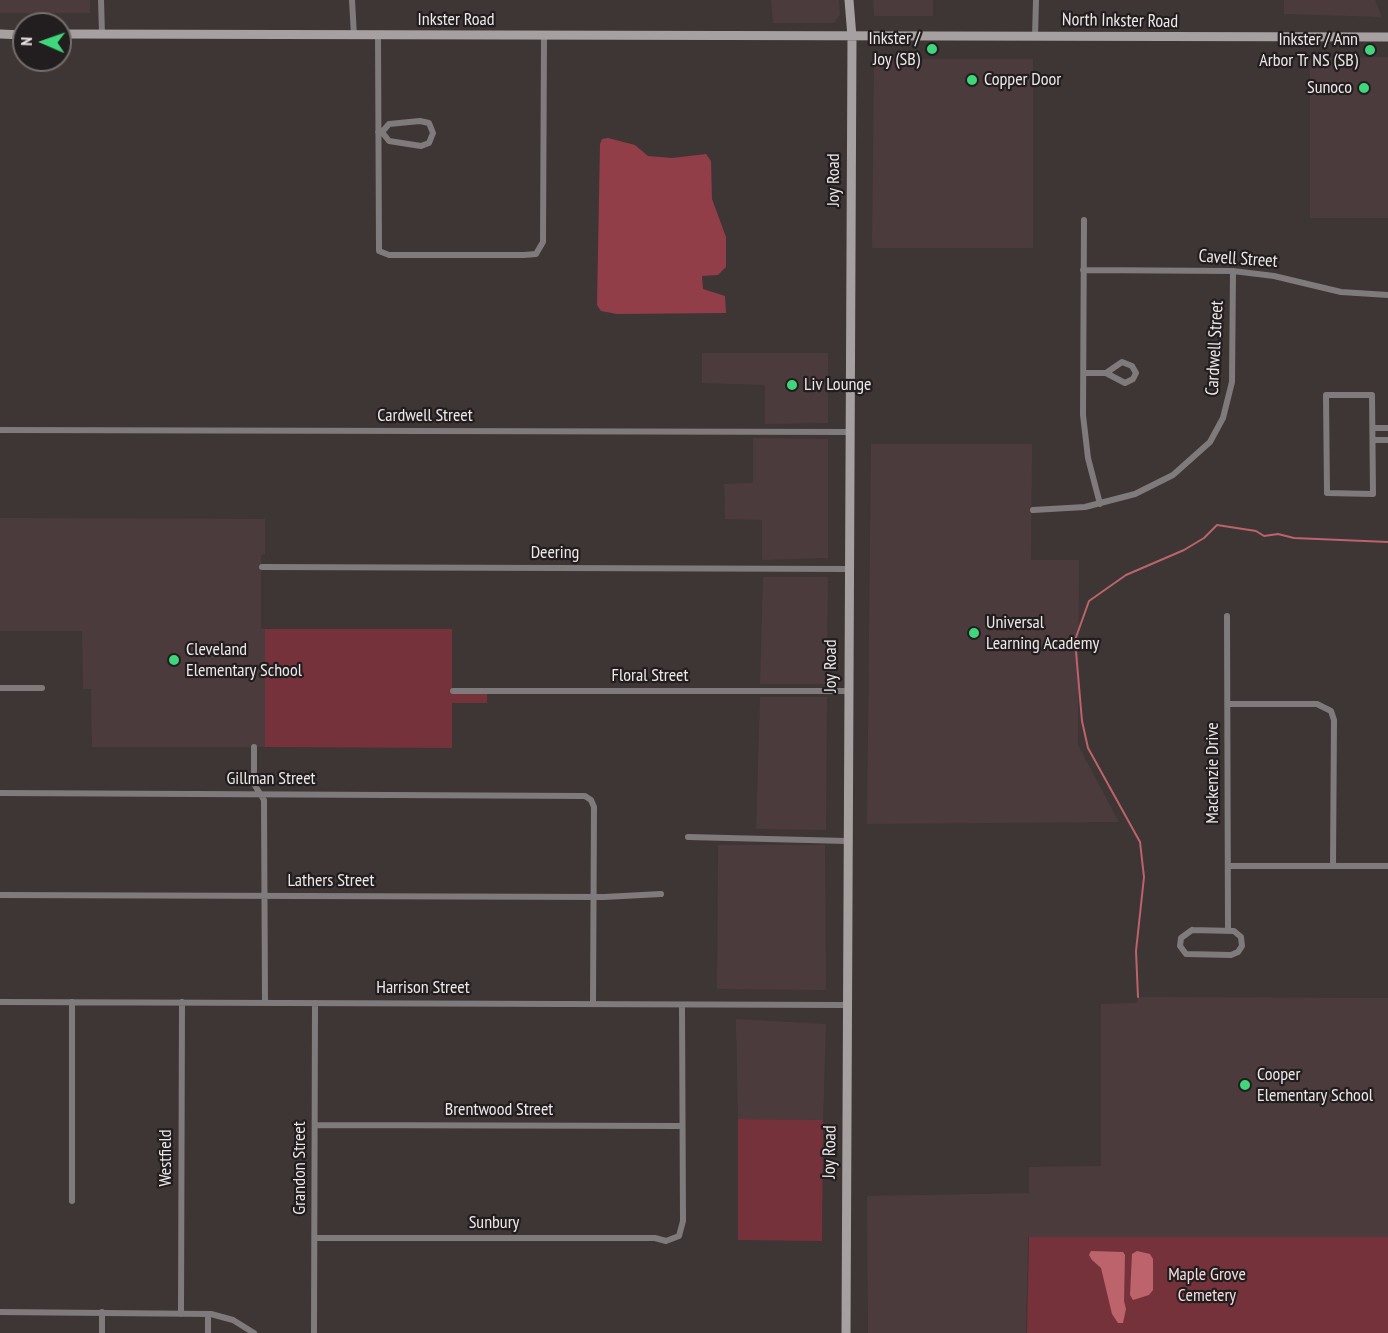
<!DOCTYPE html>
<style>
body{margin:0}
#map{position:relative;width:1388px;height:1333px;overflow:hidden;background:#3e3535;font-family:"PT Sans Narrow",sans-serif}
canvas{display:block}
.north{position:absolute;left:12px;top:12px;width:60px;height:60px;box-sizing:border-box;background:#221d1e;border:2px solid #746e6f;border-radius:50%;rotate:272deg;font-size:16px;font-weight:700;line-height:24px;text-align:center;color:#eee8e9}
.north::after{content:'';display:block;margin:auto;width:21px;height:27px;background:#40d77c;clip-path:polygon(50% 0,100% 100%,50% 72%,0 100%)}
</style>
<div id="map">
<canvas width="1388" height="1333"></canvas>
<div class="north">N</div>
</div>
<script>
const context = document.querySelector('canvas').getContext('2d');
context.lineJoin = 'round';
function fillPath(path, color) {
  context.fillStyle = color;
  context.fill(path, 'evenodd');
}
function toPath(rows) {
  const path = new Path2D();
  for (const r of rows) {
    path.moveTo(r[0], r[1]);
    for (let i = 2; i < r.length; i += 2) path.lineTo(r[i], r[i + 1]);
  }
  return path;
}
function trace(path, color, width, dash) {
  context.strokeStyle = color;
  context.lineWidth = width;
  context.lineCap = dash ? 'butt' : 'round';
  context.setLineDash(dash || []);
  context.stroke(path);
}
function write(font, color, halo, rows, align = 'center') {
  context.font = font + ' "PT Sans Narrow",sans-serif';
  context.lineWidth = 4.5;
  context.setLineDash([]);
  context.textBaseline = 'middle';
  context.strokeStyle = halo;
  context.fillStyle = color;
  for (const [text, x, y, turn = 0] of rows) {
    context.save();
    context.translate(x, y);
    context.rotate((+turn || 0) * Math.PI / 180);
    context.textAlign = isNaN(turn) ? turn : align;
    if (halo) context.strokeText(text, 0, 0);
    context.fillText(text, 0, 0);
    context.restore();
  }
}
fillPath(toPath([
 [0,0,90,0,90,13,0,13],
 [771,0,839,0,840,15,834,23,773,23],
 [873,0,933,0,933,16,874,16],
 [1284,0,1375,0,1382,17,1284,14],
 [1388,57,1388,218,1310,218,1310,58],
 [874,59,1033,59,1033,248,872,248],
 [702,353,828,353,828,423,765,424,765,385,702,383],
 [753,438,828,439,828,558,762,560,762,520,725,519,724,484,753,483],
 [871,444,1032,444,1031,560,1079,560,1078,745,1119,822,867,824],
 [0,518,265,519,265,554,261,555,261,628,265,629,265,747,92,747,91,689,83,689,82,631,0,631],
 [763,577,828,577,827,684,760,684],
 [760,697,827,697,826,830,756,829],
 [718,845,825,845,826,990,717,989],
 [1138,997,1388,998,1388,1237,1028,1237,1026,1333,868,1333,867,1196,1029,1193,1029,1167,1101,1166,1101,1004,1137,1003],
 [736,1019,826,1024,823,1120,738,1119]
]), '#4c3b3c');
fillPath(toPath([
 [265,629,452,629,452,691,487,691,487,703,452,703,452,748,265,747],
 [738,1119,823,1120,822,1241,738,1240],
 [1029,1237,1388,1237,1388,1333,1027,1333]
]), '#76323a');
fillPath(toPath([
 [608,138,635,145,648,156,672,158,706,154,711,161,712,199,726,237,726,267,718,275,702,276,703,289,725,296,726,313,617,314,601,311,597,305,600,144,602,139]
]), '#923e48');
fillPath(toPath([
 [1091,1251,1123,1252,1125,1255,1124,1301,1126,1309,1123,1323,1118,1323,1112,1314,1101,1268,1092,1260,1089,1255],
 [1137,1251,1150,1254,1153,1259,1153,1290,1149,1295,1133,1300,1130,1295,1132,1254]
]), '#bc636b');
trace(toPath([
 [1138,997,1136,951,1144,877,1140,842,1088,748,1082,721,1075,640,1089,601,1126,575,1184,550,1204,538,1217,525,1256,531,1264,536,1278,534,1294,538,1388,542]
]), '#bc636b', 2);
trace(toPath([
 [101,0,102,34],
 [352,0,354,36],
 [378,36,379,251,389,255,524,255,536,254,543,242,544,37],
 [1035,37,1036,0],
 [378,132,382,132,389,124,420,121,429,123,433,133,429,143,421,146,389,141,382,132],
 [1084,220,1083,415,1088,458,1100,504],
 [1083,270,1233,271,1274,276,1341,292,1388,295],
 [1084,373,1106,373,1125,383,1133,379,1136,373,1132,366,1122,362,1106,373],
 [1326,395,1372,395,1373,494,1327,493,1326,395],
 [1373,428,1388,428],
 [0,430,849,432],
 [1373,440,1388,440],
 [1033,510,1085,507,1135,494,1173,475,1210,442,1223,418,1232,382,1233,271],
 [262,567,848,569],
 [1227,616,1228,930],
 [0,688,42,688],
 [453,691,848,691],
 [1228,704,1317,704,1331,711,1334,720,1333,866],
 [254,747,254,784,264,800,265,1002],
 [0,793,585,796,591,800,594,807,593,1004],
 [688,837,847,841],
 [1228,866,1388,866],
 [0,895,604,897,661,894],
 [1192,930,1234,931,1241,937,1242,946,1238,952,1231,955,1186,954,1180,946,1181,938,1192,930],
 [0,1002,846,1005],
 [316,1125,682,1126],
 [72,1201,72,1002],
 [315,1238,655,1238,666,1241,679,1236,683,1221,682,1005],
 [0,1312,211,1314,233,1320,254,1333],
 [181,1314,182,1002],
 [102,1333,102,1312],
 [208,1333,208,1314],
 [314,1333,315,1003]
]), '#7f7a7b', 6);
trace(toPath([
 [0,34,24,35],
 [60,34,1388,37],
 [846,1333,852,37,849,0]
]), '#a7a0a0', 9);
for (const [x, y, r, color] of [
 [932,49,6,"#40d77c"],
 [1370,50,6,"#40d77c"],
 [972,80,6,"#40d77c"],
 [1364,88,6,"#40d77c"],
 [792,385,6,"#40d77c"],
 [974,633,6,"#40d77c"],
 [174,660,6,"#40d77c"],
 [1245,1085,6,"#40d77c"]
]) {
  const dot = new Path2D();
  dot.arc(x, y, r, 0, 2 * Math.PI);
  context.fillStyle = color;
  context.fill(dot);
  trace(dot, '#221d1e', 2);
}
write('18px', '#eee8e9', '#221d1e', [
 ["Inkster Road",456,20],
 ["North Inkster Road",1120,21,1],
 ["Joy Road",834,180,-90],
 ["Cavell Street",1238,259,4],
 ["Cardwell Street",1215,348,-87],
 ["Cardwell Street",425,416],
 ["Deering",555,553],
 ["Joy Road",831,666,-90],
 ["Floral Street",650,676],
 ["Mackenzie Drive",1213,773,-90],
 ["Gillman Street",271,779],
 ["Lathers Street",331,881],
 ["Harrison Street",423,988],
 ["Brentwood Street",499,1110],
 ["Joy Road",830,1152,-89],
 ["Westfield",166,1158,-90],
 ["Grandon Street",300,1168,-90],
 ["Sunbury",494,1223]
]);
write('18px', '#eee8e9', '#221d1e', [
 ["Inkster /",920,39,"right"],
 ["Joy (SB)",920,60,"right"],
 ["Inkster / Ann",1358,40,"right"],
 ["Arbor Tr NS (SB)",1358,61,"right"],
 ["Copper Door",984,80],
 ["Sunoco",1352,88,"right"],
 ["Liv Lounge",804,385],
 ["Universal",986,623],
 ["Learning Academy",986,644],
 ["Cleveland",186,650],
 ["Elementary School",186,671],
 ["Cooper",1257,1075],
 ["Elementary School",1257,1096]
], 'left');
write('18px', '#f6dcdd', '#221d1e', [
 ["Maple Grove",1207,1275],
 ["Cemetery",1207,1296]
]);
</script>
